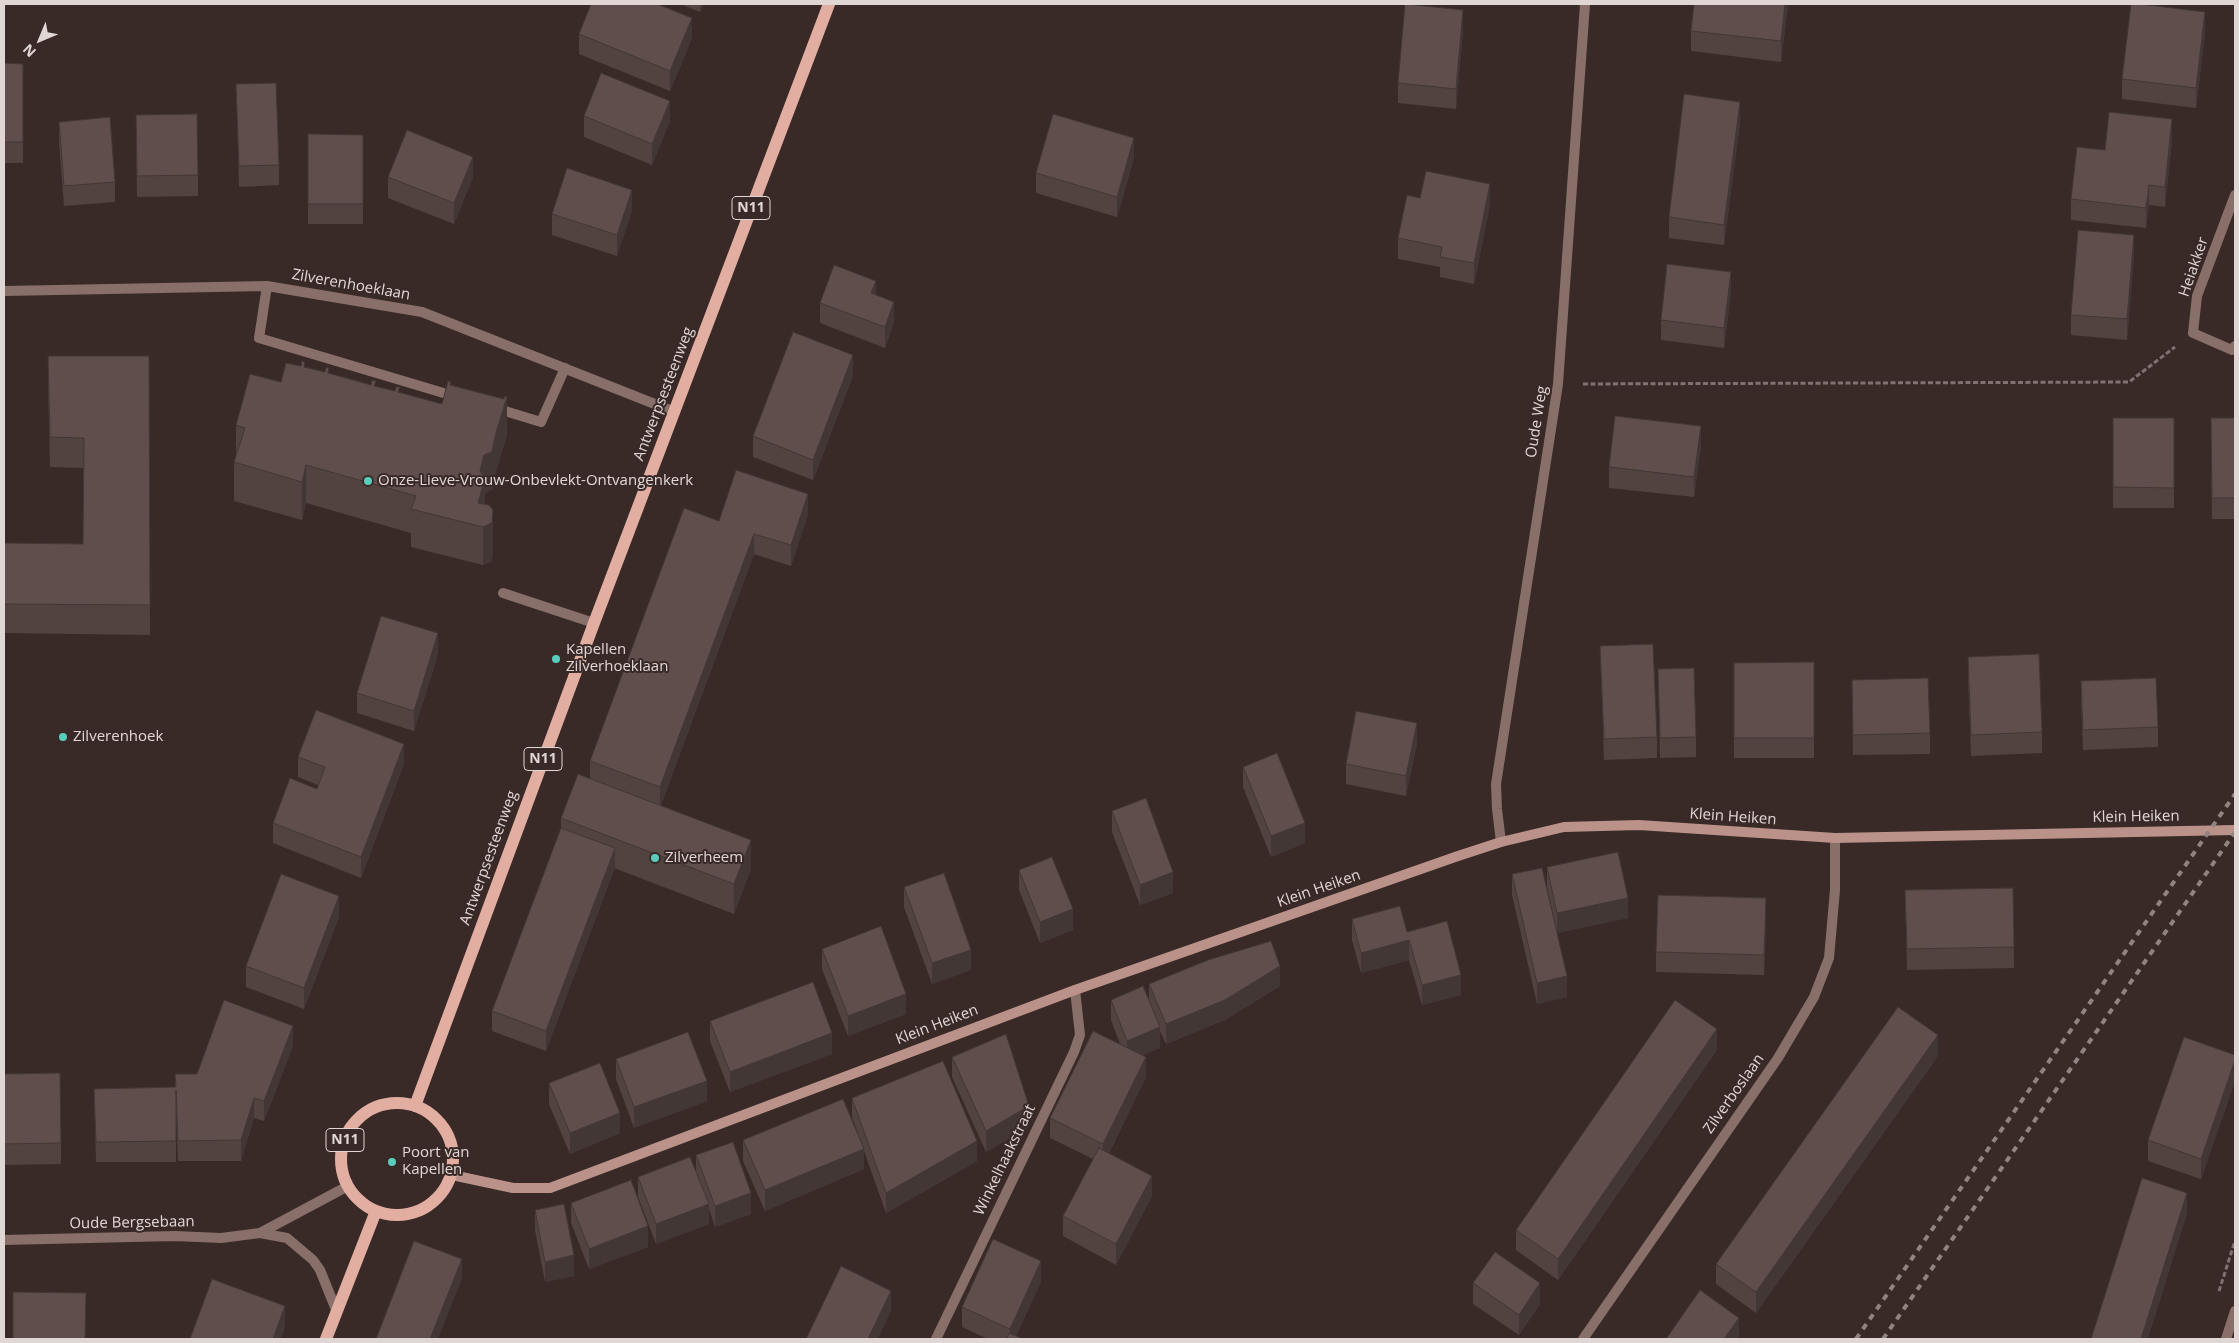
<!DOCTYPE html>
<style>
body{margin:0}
#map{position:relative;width:2239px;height:1343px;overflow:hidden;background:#392a27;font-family:"Open Sans",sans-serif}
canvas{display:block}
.frame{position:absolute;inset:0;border:5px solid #e0d6d4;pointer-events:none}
.north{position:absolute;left:15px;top:15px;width:50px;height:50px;-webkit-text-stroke:4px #392a27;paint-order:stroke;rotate:225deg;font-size:14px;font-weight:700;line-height:20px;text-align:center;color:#e0d6d4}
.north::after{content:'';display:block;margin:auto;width:18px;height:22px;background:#e0d6d4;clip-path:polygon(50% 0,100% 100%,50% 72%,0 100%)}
</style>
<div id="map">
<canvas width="2239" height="1343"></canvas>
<div class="frame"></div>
<div class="north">N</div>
</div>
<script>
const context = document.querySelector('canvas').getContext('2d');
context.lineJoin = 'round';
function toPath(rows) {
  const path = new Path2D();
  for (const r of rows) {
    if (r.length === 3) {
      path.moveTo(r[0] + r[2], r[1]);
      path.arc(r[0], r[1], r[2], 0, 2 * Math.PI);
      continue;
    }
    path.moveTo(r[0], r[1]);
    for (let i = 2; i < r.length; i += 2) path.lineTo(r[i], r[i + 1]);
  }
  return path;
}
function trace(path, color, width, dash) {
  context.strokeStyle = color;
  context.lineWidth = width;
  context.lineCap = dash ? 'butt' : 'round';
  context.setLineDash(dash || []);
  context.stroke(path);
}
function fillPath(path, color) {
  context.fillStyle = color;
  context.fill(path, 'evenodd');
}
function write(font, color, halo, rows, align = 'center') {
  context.font = font + ' "Open Sans",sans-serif';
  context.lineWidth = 4;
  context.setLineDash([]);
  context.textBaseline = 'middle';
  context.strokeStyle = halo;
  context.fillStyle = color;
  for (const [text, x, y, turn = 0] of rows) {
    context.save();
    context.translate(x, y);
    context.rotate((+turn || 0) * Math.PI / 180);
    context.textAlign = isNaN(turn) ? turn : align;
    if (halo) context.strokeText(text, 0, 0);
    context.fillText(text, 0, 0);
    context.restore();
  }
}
trace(toPath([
 [1583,384,2129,382,2175,347],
 [2219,1291,2235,1241]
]), '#7f7270', 3, [5, 2.5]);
trace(toPath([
 [267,286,259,338,457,397],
 [495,408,541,422,565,368],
 [503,593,594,623]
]), '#886f69', 10);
trace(toPath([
 [2235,195,2197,296,2193,333,2232,350,2235,346],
 [4,291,267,286,422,312,675,412],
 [1501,842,1497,809,1496,784,1558,384,1585,4],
 [260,1233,348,1186],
 [4,1240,175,1236,221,1238,260,1233,287,1238,313,1260,320,1270,337,1312],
 [936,1339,1074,1052,1080,1035,1075,990],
 [1583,1339,1778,1058,1814,997,1829,958,1835,890,1835,838],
 [2226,1339,2235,1311]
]), '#886f69', 10);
trace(toPath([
 [452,1175,513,1188,550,1188,1075,990,1458,856,1501,842,1564,827,1639,825,1835,838,2235,830]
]), '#bb9289', 10);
trace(toPath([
 [397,1159,56],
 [415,1106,594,623,829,4],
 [326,1339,376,1211]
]), '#e3aea2', 12);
trace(toPath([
 [1856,1339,2235,794],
 [1883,1339,2235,832]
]), '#908481', 4, [6, 6]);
fillPath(toPath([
 [680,4,704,4,700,12],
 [1788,4,1781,62,1691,51,1691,31],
 [1463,30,1456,109,1398,103,1398,83],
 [2205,33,2196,108,2122,99,2122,79],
 [579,34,692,38,670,91,579,54],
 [4,63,23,64,23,163,4,163],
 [236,84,279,165,279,185,239,187],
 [136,115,198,175,198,196,137,197],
 [584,116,670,121,652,165,584,137],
 [59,122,115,182,115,202,64,206,59,142],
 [1740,122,1724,245,1669,238,1669,217],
 [308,134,363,135,363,224,308,224],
 [2172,140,2165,207,2149,205,2146,228,2071,220,2071,199,2105,150],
 [1134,158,1117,217,1036,193,1036,173],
 [388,177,473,177,454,224,388,198],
 [1420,198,1490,205,1474,284,1440,277,1440,267,1398,259,1398,238],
 [632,210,617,256,552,235,552,214],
 [2134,255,2127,340,2071,335,2071,315],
 [1731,292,1724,348,1661,340,1661,320],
 [820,303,894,322,885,348,820,323],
 [48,356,149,356,150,635,4,633,4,543,83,544,83,468,50,467,48,386],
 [305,367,329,373,442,404,451,385,507,435,496,471,492,490,485,493,485,505,493,548,492,561,483,565,411,547,411,533,306,503,302,520,234,501,234,462,236,457,236,425,281,382],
 [853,376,813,480,753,457,753,436],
 [2113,418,2174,418,2174,508,2113,508],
 [2211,418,2235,418,2235,519,2212,519],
 [1701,446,1694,497,1609,488,1609,467],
 [808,514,791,566,754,554,661,805,751,869,734,914,614,868,546,1051,492,1031,492,1011,561,828,561,818,590,779,590,761,719,521],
 [1600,646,1657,737,1657,758,1604,760],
 [438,654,414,731,357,713,357,693],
 [1968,657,2042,732,2042,753,1971,756,1968,678],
 [1814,662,1814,758,1734,758,1734,663],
 [1658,669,1696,737,1696,757,1660,758],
 [1852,680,1930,733,1930,754,1853,755],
 [2081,681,2158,727,2158,747,2083,750,2081,702],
 [1417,743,1406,796,1346,784,1346,764],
 [298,757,404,764,361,878,273,843,273,823,317,789,318,785,298,777],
 [1243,767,1305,843,1271,857,1243,787],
 [1112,811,1173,893,1140,905,1112,832],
 [1547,867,1628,918,1557,933,1547,888],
 [1019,870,1073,930,1040,943,1019,890],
 [1512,874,1567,997,1537,1004,1512,895],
 [904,887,971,970,932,984,904,907],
 [2013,888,2014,968,1907,970,1905,890],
 [339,917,304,1009,246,987,246,966],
 [1352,919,1407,932,1461,995,1422,1005,1409,960,1361,973,1352,940],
 [1766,919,1764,975,1656,972,1656,952],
 [822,949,906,1014,848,1036,822,969],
 [1149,984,1280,986,1225,1020,1166,1044,1160,1031,1160,1048,1142,1055,1146,1077,1109,1153,1152,1196,1116,1265,1063,1236,1063,1216,1093,1159,1050,1138,1050,1118,1120,1044,1111,1020,1111,1000,1149,999],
 [710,1021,832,1054,730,1092,710,1041],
 [293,1046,264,1121,254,1118,241,1161,178,1161,176,1111,176,1162,96,1162,94,1089,175,1087,175,1074,197,1074],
 [1717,1050,1558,1280,1516,1250,1516,1230],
 [2235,1055,2235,1081,2201,1179,2148,1161,2148,1140],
 [1938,1056,1756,1313,1716,1284,1716,1264],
 [952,1057,1029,1127,986,1152,952,1077],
 [616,1059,707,1101,634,1128,616,1079],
 [4,1074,61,1143,61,1164,4,1165],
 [549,1083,620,1133,570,1154,549,1104],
 [852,1098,977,1161,886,1213,864,1151,864,1169,765,1211,743,1161,743,1140,858,1133,852,1118],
 [696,1155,751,1214,715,1227,709,1209,709,1224,656,1244,638,1197,638,1177,696,1172],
 [571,1203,648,1247,589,1269,571,1223],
 [535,1210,574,1276,545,1282,535,1230],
 [1041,1282,1016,1336,1023,1339,988,1339,962,1327,962,1307],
 [1473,1283,1540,1304,1519,1335,1473,1304]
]), '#524340');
fillPath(toPath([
 [700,4,704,4,700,12],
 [1785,4,1788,4,1781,62,1781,41],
 [1463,10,1463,30,1456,109,1456,89],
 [2205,12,2205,33,2196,108,2196,88],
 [692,18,692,38,670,91,670,71],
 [670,101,670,121,652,165,652,144],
 [1740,102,1740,122,1724,245,1724,225],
 [2172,119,2172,140,2165,207,2165,187],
 [1134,138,1134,158,1117,217,1117,197],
 [473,157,473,177,454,224,454,203],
 [1490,184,1490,205,1474,284,1474,263],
 [2149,185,2149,205,2146,228,2146,208],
 [632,190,632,210,617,256,617,235],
 [2134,235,2134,255,2127,340,2127,319],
 [1731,272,1731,292,1724,348,1724,328],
 [876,281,876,301,871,293],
 [894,302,894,322,885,348,885,327],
 [853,355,853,376,813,480,813,460],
 [507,397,507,435,496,471,492,490,485,493,485,516,478,503,480,471,484,455,496,433],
 [1701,426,1701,446,1694,497,1694,477],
 [306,465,306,503,302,520,302,482],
 [808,494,808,514,791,566,791,545],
 [493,510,493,548,492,561,483,565,483,527],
 [754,534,754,554,660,808,660,787],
 [438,633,438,654,414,731,414,711],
 [1417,723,1417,743,1406,796,1406,776],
 [404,744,404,764,361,878,361,857],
 [1305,823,1305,843,1271,857,1271,836],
 [751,840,751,869,734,914,734,884],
 [615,848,615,868,546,1051,546,1031],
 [1173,872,1173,893,1140,905,1140,885],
 [339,896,339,917,304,1009,304,988],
 [1628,898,1628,918,1557,933,1557,913],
 [1766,898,1766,919,1764,975,1764,955],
 [1073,909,1073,930,1040,943,1040,922],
 [1409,940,1409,960,1361,973,1361,953],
 [971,950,971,970,932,984,932,963],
 [1280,966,1280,986,1225,1020,1166,1044,1166,1024],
 [1461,975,1461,995,1422,1005,1422,985],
 [1567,976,1567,997,1537,1004,1537,983],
 [906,994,906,1014,848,1036,848,1016],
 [293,1026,293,1046,264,1121,264,1101],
 [1160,1027,1160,1048,1127,1061,1127,1041],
 [1717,1029,1717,1050,1558,1280,1558,1259],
 [832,1033,832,1054,730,1092,730,1072],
 [1938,1035,1938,1056,1756,1313,1756,1292],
 [1146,1057,1146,1077,1103,1164,1103,1144],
 [2235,1060,2235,1081,2201,1179,2201,1159],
 [707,1081,707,1101,634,1128,634,1107],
 [254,1098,254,1118,241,1161,241,1140],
 [1029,1106,1029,1127,986,1152,986,1131],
 [620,1113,620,1133,570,1154,570,1133],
 [977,1141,977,1161,886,1213,886,1193],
 [864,1149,864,1169,765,1211,765,1190],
 [1152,1176,1152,1196,1116,1265,1116,1244],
 [751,1193,751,1214,715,1227,715,1206],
 [2187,1193,2187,1214,2148,1339,2141,1339],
 [709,1204,709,1224,656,1244,656,1224],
 [648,1226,648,1247,589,1269,589,1249],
 [574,1255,574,1276,545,1282,545,1262],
 [462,1259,462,1279,438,1339,430,1339],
 [1041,1261,1041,1282,1015,1339,1010,1339,1010,1329],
 [1540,1283,1540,1304,1519,1335,1519,1315],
 [891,1291,891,1311,878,1339,868,1339],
 [285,1306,285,1327,281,1339,273,1339],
 [1739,1318,1739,1338,1738,1339,1724,1339]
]), '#423734');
const building = toPath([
 [591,4,657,4,692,18,670,71,579,34,591,4],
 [1405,4,1463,10,1456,89,1398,83,1405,4],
 [1694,4,1785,4,1781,41,1691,31,1694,4],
 [2131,4,2140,4,2205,12,2196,88,2122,79,2131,4],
 [4,63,23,64,23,142,4,142,4,63],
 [601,73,670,101,652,144,584,116,601,73],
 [276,83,279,165,239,166,236,84,276,83],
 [1684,94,1740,102,1724,225,1669,217,1684,94],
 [2109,112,2172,119,2165,187,2149,185,2146,208,2071,199,2077,147,2105,150,2109,112],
 [197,114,198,175,137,176,136,115,197,114],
 [1053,114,1134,138,1117,197,1036,173,1053,114],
 [110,117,115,182,64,186,59,122,110,117],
 [407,130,473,157,454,203,388,177,407,130],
 [308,134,363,135,363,204,308,204,308,134],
 [567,168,632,190,617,235,552,214,567,168],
 [1426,171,1490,184,1474,263,1440,257,1442,247,1398,238,1407,195,1420,198,1426,171],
 [2078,230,2134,235,2127,319,2071,315,2078,230],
 [1667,264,1731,272,1724,328,1661,320,1667,264],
 [834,265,876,281,871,293,894,302,885,327,820,303,834,265],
 [793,332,853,355,813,460,753,436,793,332],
 [48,356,149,356,150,605,4,604,4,543,83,544,84,438,50,437,48,356],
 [302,361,305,362,304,367,325,372,326,367,329,368,328,373,371,385,372,380,376,381,374,386,395,391,396,387,400,387,398,392,442,404,448,381,451,382,450,385,504,399,505,396,507,397,496,433,492,452,484,455,480,471,485,478,478,503,489,505,493,510,492,523,483,527,411,509,416,496,306,465,302,482,234,462,245,428,236,425,250,374,281,382,286,363,301,366,302,361],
 [1615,416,1701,426,1694,477,1609,467,1615,416],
 [2113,418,2174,418,2174,488,2113,487,2113,418],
 [2211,418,2235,418,2235,498,2212,498,2211,418],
 [736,470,808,494,791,545,754,534,660,787,590,761,684,508,719,521,736,470],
 [381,616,438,633,414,711,357,693,381,616],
 [1653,644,1657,737,1604,739,1600,646,1653,644],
 [2039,654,2042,732,1971,735,1968,657,2039,654],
 [1814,662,1814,738,1734,738,1734,663,1814,662],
 [1694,668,1696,737,1660,738,1658,669,1694,668],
 [1928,678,1930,733,1853,735,1852,680,1928,678],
 [2156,678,2158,727,2083,730,2081,681,2156,678],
 [316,710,404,744,361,857,273,823,290,778,317,789,325,767,298,757,316,710],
 [1356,711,1417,723,1406,776,1346,764,1356,711],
 [1277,753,1305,823,1271,836,1243,767,1277,753],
 [578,774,751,840,734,884,561,818,578,774],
 [1146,798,1173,872,1140,885,1112,811,1146,798],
 [561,828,615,848,546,1031,492,1011,561,828],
 [1618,852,1628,898,1557,913,1547,867,1618,852],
 [1052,857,1073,909,1040,922,1019,870,1052,857],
 [1542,868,1567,976,1537,983,1512,874,1542,868],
 [944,873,971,950,932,963,904,887,944,873],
 [281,874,339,896,304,988,246,966,281,874],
 [2013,888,2014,947,1907,949,1905,890,2013,888],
 [1658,895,1766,898,1764,955,1656,952,1658,895],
 [1400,906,1407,932,1447,921,1461,975,1422,985,1409,940,1361,953,1352,919,1400,906],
 [881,926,906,994,848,1016,822,949,881,926],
 [1271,941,1280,966,1225,1000,1166,1024,1149,984,1208,960,1271,941],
 [813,982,832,1033,730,1072,710,1021,813,982],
 [1143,986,1160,1027,1127,1041,1111,1000,1143,986],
 [224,1000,293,1026,264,1101,254,1098,241,1140,178,1141,176,1090,176,1141,96,1142,94,1089,176,1087,175,1074,197,1074,224,1000],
 [1675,1000,1717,1029,1558,1259,1516,1230,1675,1000],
 [1898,1007,1938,1035,1756,1292,1716,1264,1898,1007],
 [1093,1031,1146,1057,1103,1144,1050,1118,1093,1031],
 [688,1032,707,1081,634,1107,616,1059,688,1032],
 [1006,1034,1029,1106,986,1131,952,1057,1006,1034],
 [2184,1037,2235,1055,2235,1060,2201,1159,2148,1140,2184,1037],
 [943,1061,977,1141,886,1193,852,1098,943,1061],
 [600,1063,620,1113,570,1133,549,1083,600,1063],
 [60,1073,61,1143,4,1144,4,1074,60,1073],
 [843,1099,864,1149,765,1190,743,1140,843,1099],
 [733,1142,751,1193,715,1206,696,1155,733,1142],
 [1099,1148,1152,1176,1116,1244,1063,1216,1099,1148],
 [690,1157,709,1204,656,1224,638,1177,690,1157],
 [2142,1178,2187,1193,2141,1339,2091,1339,2142,1178],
 [631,1180,648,1226,589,1249,571,1203,631,1180],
 [564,1204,574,1255,545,1262,535,1210,564,1204],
 [993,1239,1041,1261,1010,1329,962,1307,993,1239],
 [414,1241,462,1259,430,1339,376,1339,414,1241],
 [1495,1252,1540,1283,1519,1315,1473,1283,1495,1252],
 [841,1266,891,1291,868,1339,806,1339,841,1266],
 [212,1279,285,1306,273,1339,190,1339,212,1279],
 [1700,1290,1739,1318,1724,1339,1666,1339,1700,1290],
 [13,1292,86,1293,85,1339,13,1339,13,1292],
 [1009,1333,1023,1339,1007,1339,1009,1333]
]);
fillPath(building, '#5f4e4b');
trace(building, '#423734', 1);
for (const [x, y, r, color] of [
 [368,481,5,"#59cebe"],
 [556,659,5,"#59cebe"],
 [63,737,5,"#59cebe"],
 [655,858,5,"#59cebe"],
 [392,1162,5,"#59cebe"]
]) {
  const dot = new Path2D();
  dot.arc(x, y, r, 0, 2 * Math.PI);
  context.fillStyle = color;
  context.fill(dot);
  trace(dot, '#392a27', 2);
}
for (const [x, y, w] of [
 [751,208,38],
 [543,759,38],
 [345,1140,38]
]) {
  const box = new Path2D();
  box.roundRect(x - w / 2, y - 11.5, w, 23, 4);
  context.fillStyle = '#392a27';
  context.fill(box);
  trace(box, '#e0d6d4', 1);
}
write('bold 14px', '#e0d6d4', null, [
 ["N11",751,208],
 ["N11",543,759],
 ["N11",345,1140]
]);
write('15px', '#e0d6d4', '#392a27', [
 ["Heiakker",2194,267,-71],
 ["Zilverenhoeklaan",351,285,10],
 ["Antwerpsesteenweg",664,394,-69],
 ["Oude Weg",1537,422,-81],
 ["Klein Heiken",1733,817,4],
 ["Klein Heiken",2136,817,-1],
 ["Antwerpsesteenweg",489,858,-70],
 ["Klein Heiken",1319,889,-19],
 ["Klein Heiken",937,1025,-21],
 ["Zilverboslaan",1734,1094,-55],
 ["Winkelhaakstraat",1005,1160,-64],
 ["Oude Bergsebaan",132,1223,-1]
]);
write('15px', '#e0d6d4', '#392a27', [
 ["Onze-Lieve-Vrouw-Onbevlekt-Ontvangenkerk",378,481],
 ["Kapellen",566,650],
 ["Zilverhoeklaan",566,667],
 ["Zilverenhoek",73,737],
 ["Zilverheem",665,858],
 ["Poort van",402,1153],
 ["Kapellen",402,1170]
], 'left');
</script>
